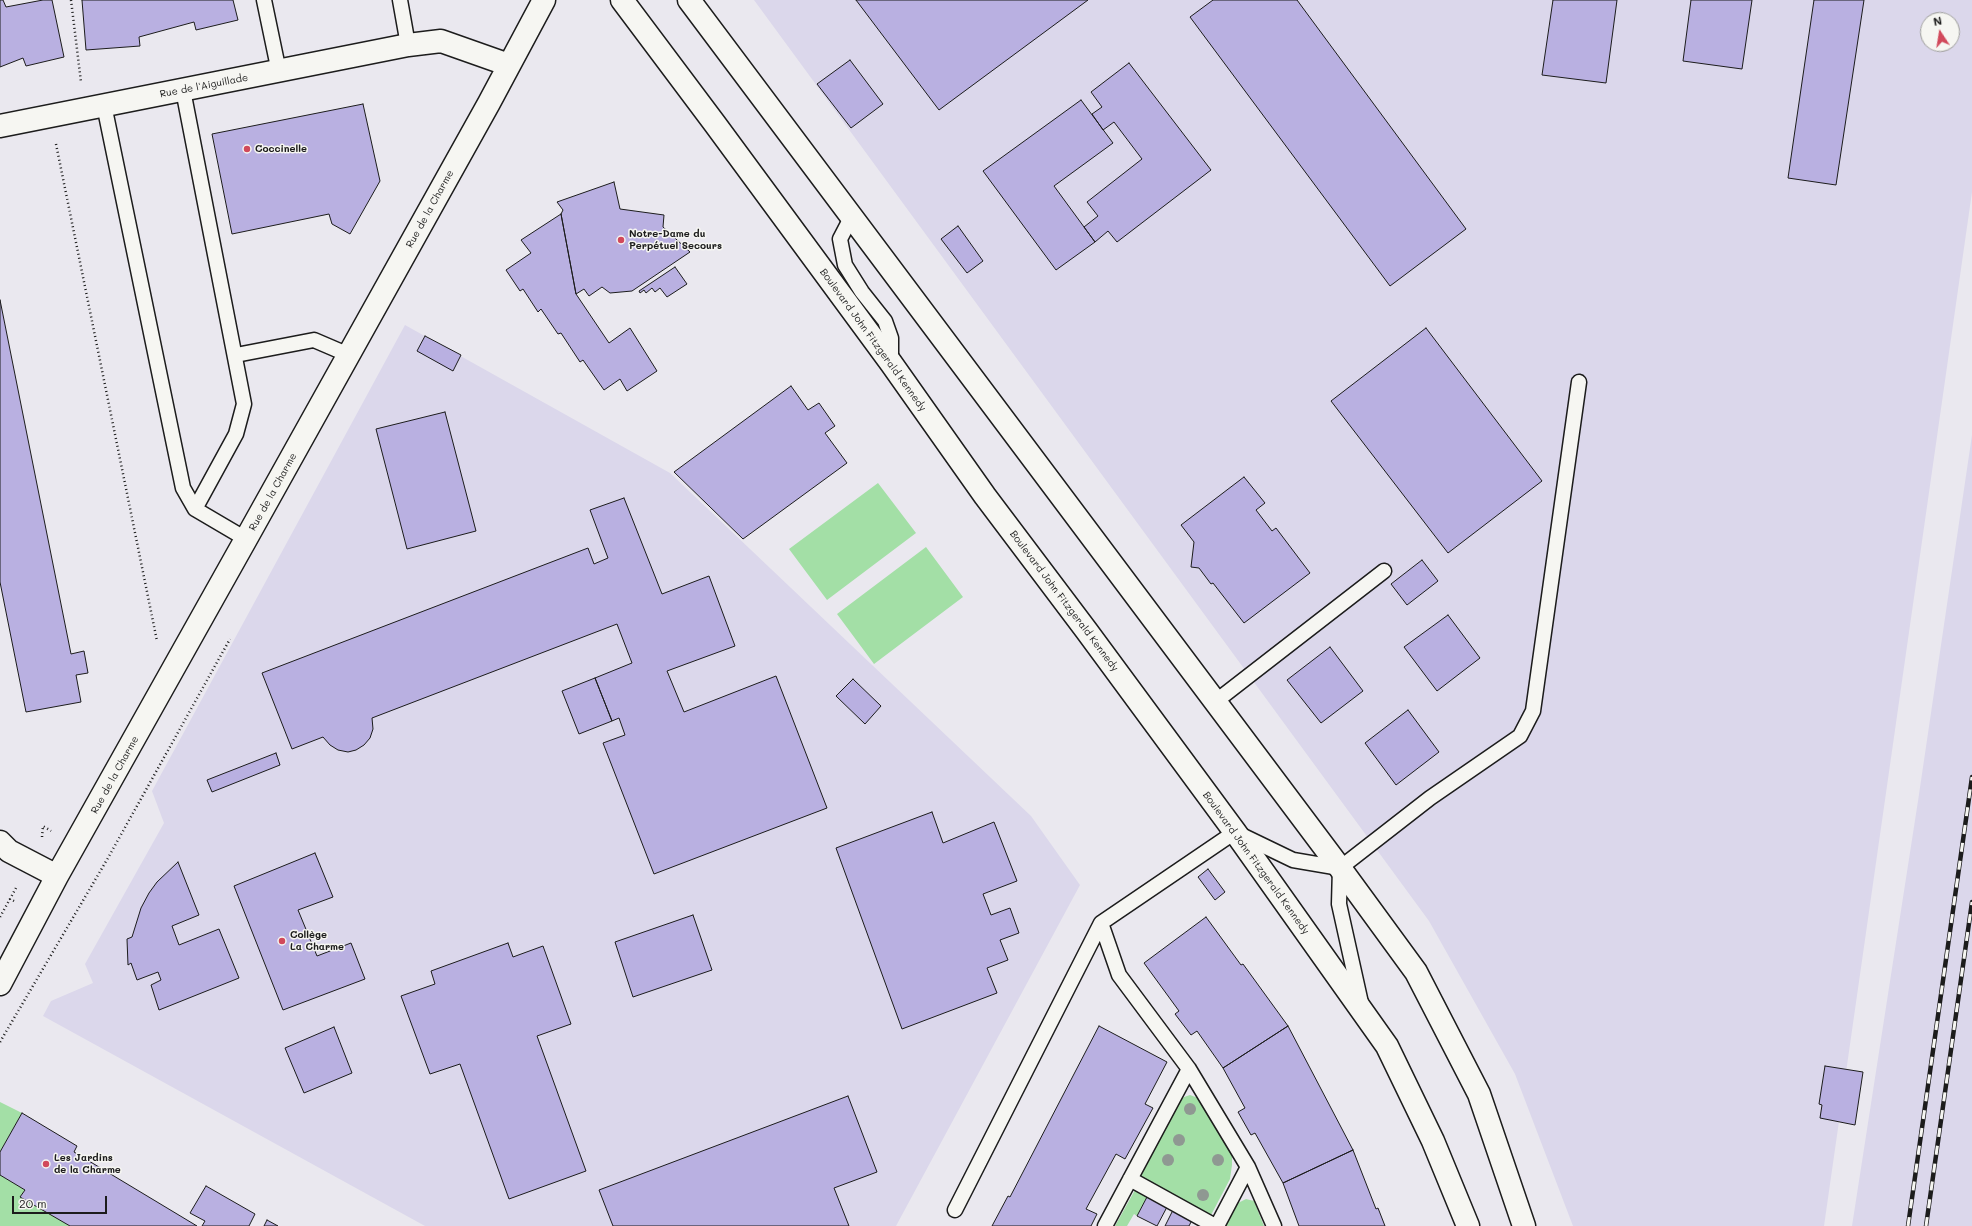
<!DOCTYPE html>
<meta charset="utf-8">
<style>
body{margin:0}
#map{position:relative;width:1972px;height:1226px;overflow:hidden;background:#eae8ef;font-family:Mali,sans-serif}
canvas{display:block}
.north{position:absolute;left:1920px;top:12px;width:40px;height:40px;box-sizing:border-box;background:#f6f6f2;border:1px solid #9f9f9c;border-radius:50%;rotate:348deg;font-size:11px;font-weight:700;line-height:16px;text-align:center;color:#1c1c1c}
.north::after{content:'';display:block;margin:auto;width:14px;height:18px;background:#d1495b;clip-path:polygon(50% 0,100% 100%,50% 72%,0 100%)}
.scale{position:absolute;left:12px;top:1196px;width:95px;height:18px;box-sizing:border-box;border:2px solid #1c1c1c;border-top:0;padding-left:5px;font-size:12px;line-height:14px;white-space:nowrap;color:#1c1c1c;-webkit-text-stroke:3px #f6f6f2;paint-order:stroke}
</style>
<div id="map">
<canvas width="1972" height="1226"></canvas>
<div class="north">N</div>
<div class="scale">20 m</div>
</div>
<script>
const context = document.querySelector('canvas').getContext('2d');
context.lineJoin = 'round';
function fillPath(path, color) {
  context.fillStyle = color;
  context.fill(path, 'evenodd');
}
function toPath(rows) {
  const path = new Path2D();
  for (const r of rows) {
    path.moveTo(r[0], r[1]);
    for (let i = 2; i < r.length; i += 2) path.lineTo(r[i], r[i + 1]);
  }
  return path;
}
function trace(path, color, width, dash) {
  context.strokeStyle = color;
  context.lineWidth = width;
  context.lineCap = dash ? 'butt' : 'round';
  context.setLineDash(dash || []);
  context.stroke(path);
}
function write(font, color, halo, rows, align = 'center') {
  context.font = font + ' Mali,sans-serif';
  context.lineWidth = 3;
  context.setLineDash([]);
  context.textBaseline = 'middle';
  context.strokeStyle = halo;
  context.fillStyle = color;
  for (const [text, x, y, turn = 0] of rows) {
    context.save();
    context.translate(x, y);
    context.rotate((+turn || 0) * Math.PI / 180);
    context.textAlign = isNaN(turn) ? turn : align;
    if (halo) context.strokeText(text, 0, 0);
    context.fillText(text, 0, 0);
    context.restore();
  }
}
fillPath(toPath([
 [754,0,1972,0,1972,192,1824,1226,1573,1226,1515,1074,1429,921],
 [1928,20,1952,20,1952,44,1928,44],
 [405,325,670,473,1031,816,1080,885,896,1226,425,1226,43,1016,51,1001,93,983,85,964,164,823,152,791],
 [1972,435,1972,1226,1852,1226,1918,801]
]), '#dbd7eb');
fillPath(toPath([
 [878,483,916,533,827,600,789,549],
 [926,547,963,597,874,664,837,614],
 [1190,1095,1198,1098,1232,1154,1232,1165,1230,1179,1210,1217,1139,1179,1180,1102,1184,1097],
 [0,1102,22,1113,0,1152],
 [0,1175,25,1190,21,1196,70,1226,0,1226],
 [1135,1190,1147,1197,1137,1216,1134,1214,1127,1226,1115,1226],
 [1246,1199,1254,1201,1264,1226,1226,1226,1238,1203]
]), '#a3dfa6');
const building = toPath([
 [0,0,3,0,6,7,43,0,52,0,64,57,26,66,23,58,0,67,0,0],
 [82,0,233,0,238,20,196,30,194,22,139,37,140,46,86,50,82,0],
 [856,0,1088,0,939,110,856,0],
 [1213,0,1297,0,1466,229,1390,286,1190,17,1213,0],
 [1553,0,1617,0,1606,83,1542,75,1553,0],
 [1691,0,1752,0,1742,69,1683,61,1691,0],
 [1814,0,1864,0,1836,185,1788,178,1814,0],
 [850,60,883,104,851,128,817,84,850,60],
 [1129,63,1211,170,1117,242,1108,231,1095,242,1084,227,1098,216,1087,202,1142,159,1114,122,1103,130,1092,114,1102,107,1091,92,1129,63],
 [1081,100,1113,143,1054,186,1095,242,1056,270,983,171,1081,100],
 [363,104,380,181,350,234,332,224,329,214,232,234,212,134,363,104],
 [614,182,620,209,664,215,663,227,690,252,632,291,610,293,602,287,589,296,584,289,576,294,561,214,563,210,557,202,614,182],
 [561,214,576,294,609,343,630,328,657,371,627,391,620,379,604,390,583,360,580,362,561,333,558,334,541,309,538,312,523,289,520,291,506,270,531,253,521,240,561,214],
 [958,226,983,261,967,273,941,239,958,226],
 [675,267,687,284,667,297,660,288,655,292,652,288,646,293,644,290,640,293,639,291,675,267],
 [0,300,71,654,84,651,88,673,76,675,81,702,26,712,0,582,0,300],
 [1426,328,1542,481,1448,553,1331,401,1426,328],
 [425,336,461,355,453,371,417,351,425,336],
 [791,386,808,410,819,403,835,426,825,433,847,463,743,539,674,472,791,386],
 [445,412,476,531,407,549,376,429,445,412],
 [1244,477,1265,503,1256,510,1272,531,1276,528,1310,573,1244,623,1213,583,1211,584,1199,568,1191,567,1194,542,1181,525,1244,477],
 [624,498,662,594,709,576,735,646,667,671,684,712,776,676,827,808,654,874,603,743,625,735,619,718,612,721,595,678,632,663,617,624,372,718,373,729,370,738,364,745,356,750,348,752,338,750,330,745,323,737,292,749,262,673,588,548,594,564,608,558,590,510,624,498],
 [1422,560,1438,581,1407,605,1391,584,1422,560],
 [1448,615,1480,658,1437,691,1404,647,1448,615],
 [1330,647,1363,691,1321,723,1287,680,1330,647],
 [595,678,612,721,579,734,562,691,595,678],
 [853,679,881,706,865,724,836,696,853,679],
 [1408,710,1439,752,1396,785,1365,743,1408,710],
 [276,753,280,765,212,792,207,780,276,753],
 [932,812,943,843,994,822,1017,881,983,894,991,915,1010,908,1019,933,1000,940,1008,960,987,968,997,993,902,1029,836,848,932,812],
 [315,853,333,897,298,910,317,956,351,943,365,979,283,1010,234,886,315,853],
 [178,862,199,915,172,926,179,945,219,929,239,978,159,1010,151,985,161,980,158,972,137,980,131,963,128,965,127,939,132,937,141,908,149,893,157,882,178,862],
 [1208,869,1225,892,1215,900,1198,877,1208,869],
 [693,915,712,970,633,997,615,942,693,915],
 [1206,917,1241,965,1243,964,1288,1026,1223,1068,1197,1031,1191,1035,1175,1014,1179,1011,1144,963,1206,917],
 [508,943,513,957,543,946,571,1024,537,1036,586,1171,509,1199,460,1064,430,1074,401,996,435,984,431,971,508,943],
 [1099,1026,1167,1062,1145,1104,1153,1108,1125,1159,1116,1154,1086,1209,1097,1214,1091,1226,992,1226,1008,1196,1010,1197,1099,1026],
 [1288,1026,1353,1150,1283,1183,1255,1133,1251,1135,1238,1112,1245,1108,1223,1068,1288,1026],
 [334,1027,352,1073,304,1093,285,1048,334,1027],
 [1825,1066,1863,1072,1855,1125,1820,1118,1822,1105,1819,1104,1825,1066],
 [848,1096,877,1172,834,1188,849,1226,613,1226,599,1190,848,1096],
 [22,1113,77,1146,74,1152,197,1226,70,1226,20,1197,25,1190,0,1175,0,1152,22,1113],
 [1353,1150,1376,1209,1378,1208,1385,1226,1299,1226,1283,1183,1353,1150],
 [206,1186,255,1214,249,1226,202,1226,205,1221,190,1213,206,1186],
 [1147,1197,1167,1207,1157,1226,1137,1216,1147,1197],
 [1173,1210,1192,1220,1189,1226,1165,1226,1173,1210],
 [267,1220,278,1226,264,1226,267,1220]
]);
fillPath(building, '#b9b0e1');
trace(building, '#1c1c1c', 1);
const service = toPath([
 [264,0,279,72],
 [400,0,408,45],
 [183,90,244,404,236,434,195,509],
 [104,105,183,488,195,509,246,539],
 [852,216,840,239,845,265,862,292,885,321,891,338,891,362],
 [236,355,314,340,349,355],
 [1215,702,1384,571],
 [1101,923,1119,975,1189,1069,1248,1167,1274,1226],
 [1361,1003,1339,904,1340,868,1430,798,1520,736,1533,711,1579,382],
 [1130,1179,1215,1226],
 [955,1210,1101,923,1235,832,1293,860,1340,868],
 [1105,1226,1189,1069],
 [1217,1226,1248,1167]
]);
const minor = toPath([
 [0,126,408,45,441,41,509,65],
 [0,842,9,851,57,876],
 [0,984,57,876,246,539,489,103,544,0]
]);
const secondary = toPath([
 [622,0,715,124,891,363,985,496,1086,630,1235,832,1387,1046,1433,1141,1468,1226],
 [689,0,1340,868,1416,972,1479,1094,1524,1226]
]);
trace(service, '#1c1c1c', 17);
trace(minor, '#1c1c1c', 25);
trace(secondary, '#1c1c1c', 25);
trace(toPath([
 [71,0,81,82],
 [56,144,157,641],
 [42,837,43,826,51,831],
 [14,901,10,899,17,886],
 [0,917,10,899],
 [0,1042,108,858,230,639]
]), '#1c1c1c', 2.5, [1, 3]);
trace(service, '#f6f6f2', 14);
trace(minor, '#f6f6f2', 22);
trace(secondary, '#f6f6f2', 22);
const rail = toPath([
 [1908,1226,1972,777],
 [1926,1226,1972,902]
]);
trace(rail, '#1c1c1c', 4.5);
trace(rail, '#f6f6f2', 3, [9]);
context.fillStyle = '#8f9892';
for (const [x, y] of [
 [1190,1109],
 [1179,1140],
 [1168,1160],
 [1218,1160],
 [1203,1195]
]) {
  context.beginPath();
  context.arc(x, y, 6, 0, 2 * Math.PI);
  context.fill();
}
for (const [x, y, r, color] of [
 [247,149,4,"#d1495b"],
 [621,240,4,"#d1495b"],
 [282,941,4,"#d1495b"],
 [46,1164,4,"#d1495b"]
]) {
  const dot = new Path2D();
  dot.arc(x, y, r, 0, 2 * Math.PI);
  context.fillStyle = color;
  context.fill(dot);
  trace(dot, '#f6f6f2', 1.5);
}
write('10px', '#1c1c1c', '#f6f6f2', [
 ["Rue de l'Aiguillade",204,86,-11],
 ["Rue de la Charme",430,209,-61],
 ["Boulevard John Fitzgerald Kennedy",873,340,54],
 ["Rue de la Charme",273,492,-61],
 ["Boulevard John Fitzgerald Kennedy",1064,601,53],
 ["Rue de la Charme",115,775,-61],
 ["Boulevard John Fitzgerald Kennedy",1256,863,54]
]);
write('bold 10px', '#1c1c1c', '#f6f6f2', [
 ["Coccinelle",255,149],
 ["Notre-Dame du",629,234],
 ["Perpétuel Secours",629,246],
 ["Collège",290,935],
 ["La Charme",290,947],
 ["Les Jardins",54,1158],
 ["de la Charme",54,1170]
], 'left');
</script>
